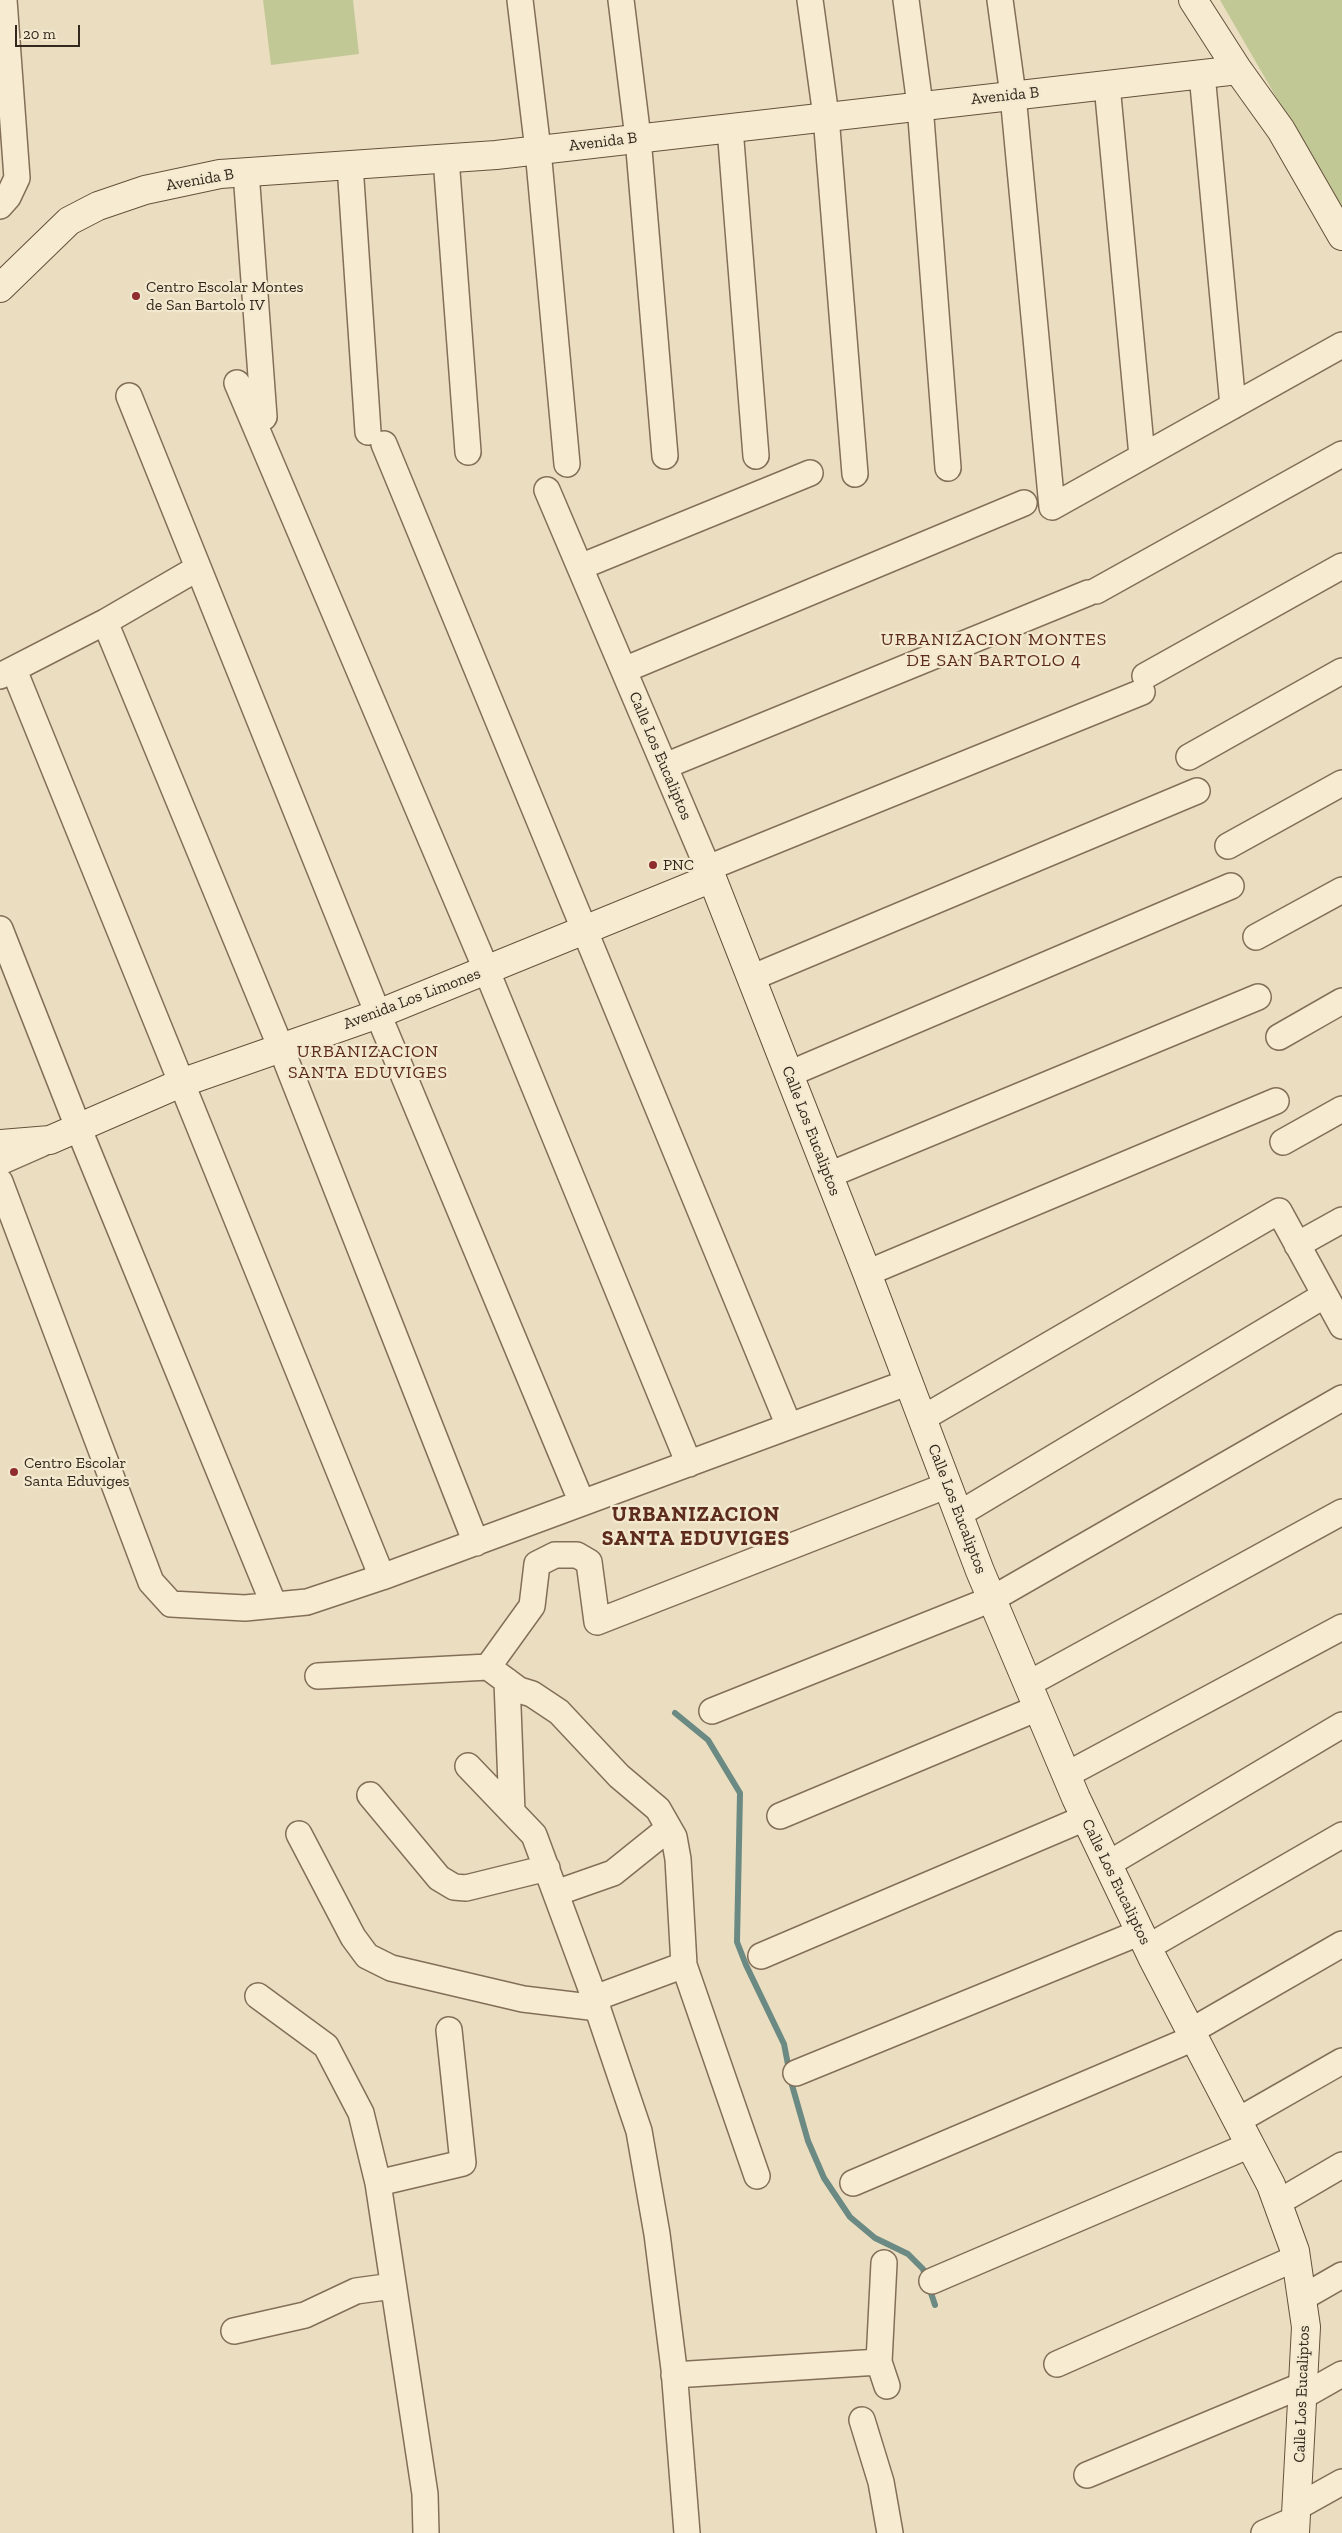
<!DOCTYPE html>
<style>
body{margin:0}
#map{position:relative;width:1342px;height:2533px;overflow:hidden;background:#ebdec0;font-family:"Zilla Slab",serif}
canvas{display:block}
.scale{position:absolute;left:15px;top:25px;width:65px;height:22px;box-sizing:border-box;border:2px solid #33281d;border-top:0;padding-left:6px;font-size:15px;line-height:18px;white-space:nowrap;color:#33281d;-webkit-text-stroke:4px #f3e9cf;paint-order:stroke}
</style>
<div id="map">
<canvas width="1342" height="2533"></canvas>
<div class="scale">20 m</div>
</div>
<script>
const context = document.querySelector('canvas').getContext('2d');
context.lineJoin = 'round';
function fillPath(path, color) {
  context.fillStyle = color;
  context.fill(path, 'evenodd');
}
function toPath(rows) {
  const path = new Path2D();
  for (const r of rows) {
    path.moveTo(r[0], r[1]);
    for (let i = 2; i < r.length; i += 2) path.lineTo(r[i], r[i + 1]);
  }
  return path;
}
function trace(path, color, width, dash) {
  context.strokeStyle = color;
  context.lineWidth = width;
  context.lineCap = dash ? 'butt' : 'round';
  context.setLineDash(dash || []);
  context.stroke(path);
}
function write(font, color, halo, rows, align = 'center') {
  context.font = font + ' "Zilla Slab",serif';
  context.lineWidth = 4.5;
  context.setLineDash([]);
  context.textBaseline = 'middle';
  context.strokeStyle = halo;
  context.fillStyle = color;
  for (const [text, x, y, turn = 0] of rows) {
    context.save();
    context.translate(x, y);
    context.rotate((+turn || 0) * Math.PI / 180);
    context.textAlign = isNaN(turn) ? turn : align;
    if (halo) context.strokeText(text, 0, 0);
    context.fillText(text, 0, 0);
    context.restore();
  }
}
fillPath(toPath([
 [263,0,353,0,359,54,271,65],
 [1220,0,1342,0,1342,211]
]), '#c2c895');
trace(toPath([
 [675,1713,708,1740,740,1793,737,1942,746,1965,784,2044,792,2085,808,2141,824,2178,850,2217,875,2238,908,2254,923,2269,935,2305]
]), '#6a8a83', 6);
const street = toPath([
 [520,0,538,150,567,464],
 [621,0,638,138,665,456],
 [810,0,826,116,855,474],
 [906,0,920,105,948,468],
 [1000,0,1013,95,1052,507,1342,345],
 [1202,74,1233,406],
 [1107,85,1142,456],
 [730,128,756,456],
 [446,158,468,452],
 [350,165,368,432],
 [246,172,264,417],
 [0,206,8,197,17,178,4,0],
 [237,383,486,969,689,1464],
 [129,396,378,1014,582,1503],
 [384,444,789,1426],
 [547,490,712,878],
 [580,567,810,473],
 [1096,591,1342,454],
 [105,622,281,1048,476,1543],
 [14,670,382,1577],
 [624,670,1024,503],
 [0,676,105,622,198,568],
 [1145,676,1342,566],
 [1189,757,1342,671],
 [665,766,1088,593],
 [1228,846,1342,783],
 [708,868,1142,692],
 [0,929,78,1127,274,1605],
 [1256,937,1342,890],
 [751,978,1197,791],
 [1279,1037,1342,1001],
 [789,1074,1231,886],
 [1283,1142,1342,1109],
 [0,1162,41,1144],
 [829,1175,1258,997],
 [0,1182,151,1582,171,1604,245,1608,307,1602,382,1577,909,1382],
 [1297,1245,1342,1220],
 [867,1273,1276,1101],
 [923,1418,1279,1211,1342,1326],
 [959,1514,1325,1295],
 [488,1667,532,1606,537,1564,555,1555,577,1555,589,1562,597,1622,948,1485],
 [318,1676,488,1667,519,1690,532,1694,559,1712,619,1776,658,1809,674,1837,678,1859,684,1965,757,2176],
 [507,1681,512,1812],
 [1028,1684,1342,1512],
 [712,1711,992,1599,1342,1398],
 [468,1766,534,1835,590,1986,639,2131,657,2234,674,2369,687,2533],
 [1066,1775,1342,1627],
 [370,1795,439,1878,454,1887,466,1888,547,1868],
 [780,1816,1038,1708],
 [299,1834,353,1937,367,1956,391,1968,523,1999,598,2008],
 [1108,1864,1342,1725],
 [556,1893,613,1873,669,1828],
 [1148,1947,1342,1835],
 [761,1956,1085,1818],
 [258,1996,326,2046,361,2113,378,2183,425,2494,426,2533],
 [595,1998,684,1965],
 [1191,2031,1342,1944],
 [796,2073,1141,1932],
 [1237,2121,1342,2061],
 [378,2183,463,2163,449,2030],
 [853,2183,1194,2038],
 [1277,2203,1342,2165],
 [884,2263,879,2362,887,2386],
 [932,2281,1250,2145],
 [1302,2298,1342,2275],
 [234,2331,305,2315,356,2291,393,2286],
 [1057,2364,1296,2258],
 [674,2375,879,2362],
 [1303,2396,1342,2374],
 [862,2420,881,2482,890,2533],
 [1087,2475,1303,2385],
 [1297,2507,1342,2482],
 [1264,2533,1296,2519]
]);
const secondary = toPath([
 [1193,0,1238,70,1281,130,1342,236],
 [0,288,69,221,98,206,145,190,220,174,496,155,1238,70],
 [0,1144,50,1140,181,1083,378,1014,712,878,867,1273,980,1571,1076,1798,1153,1959,1271,2185,1295,2251,1306,2327,1295,2533]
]);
trace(street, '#836f59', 28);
trace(secondary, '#65513c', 30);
trace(street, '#f7ecd2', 25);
trace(secondary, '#f7ecd2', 28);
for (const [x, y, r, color] of [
 [136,296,5,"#8f2c2d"],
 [653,865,5,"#8f2c2d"],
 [14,1472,5,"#8f2c2d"]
]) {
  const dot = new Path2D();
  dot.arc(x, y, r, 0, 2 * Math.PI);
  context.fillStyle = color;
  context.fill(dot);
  trace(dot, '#f3e9cf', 2);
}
write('16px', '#33281d', '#f3e9cf', [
 ["Avenida B",1005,96,-6],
 ["Avenida B",603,142,-7],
 ["Avenida B",200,180,-10],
 ["Calle Los Eucaliptos",660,756,67],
 ["Avenida Los Limones",412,999,-21],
 ["Calle Los Eucaliptos",811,1131,69],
 ["Calle Los Eucaliptos",957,1509,69],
 ["Calle Los Eucaliptos",1116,1882,64],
 ["Calle Los Eucaliptos",1302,2394,-88]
]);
write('16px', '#33281d', '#f3e9cf', [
 ["Centro Escolar Montes",146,287],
 ["de San Bartolo IV",146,305],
 ["PNC",663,865],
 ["Centro Escolar",24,1463],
 ["Santa Eduviges",24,1481]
], 'left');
context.letterSpacing = '1px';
write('18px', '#5e2c1e', '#f3e9cf', [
 ["URBANIZACION MONTES",994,640],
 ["DE SAN BARTOLO 4",994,661],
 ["URBANIZACION",368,1052],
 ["SANTA EDUVIGES",368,1073]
]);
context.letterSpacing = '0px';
context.letterSpacing = '1px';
write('bold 21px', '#5e2c1e', '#f3e9cf', [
 ["URBANIZACION",696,1515],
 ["SANTA EDUVIGES",696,1539]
]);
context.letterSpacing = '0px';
</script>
